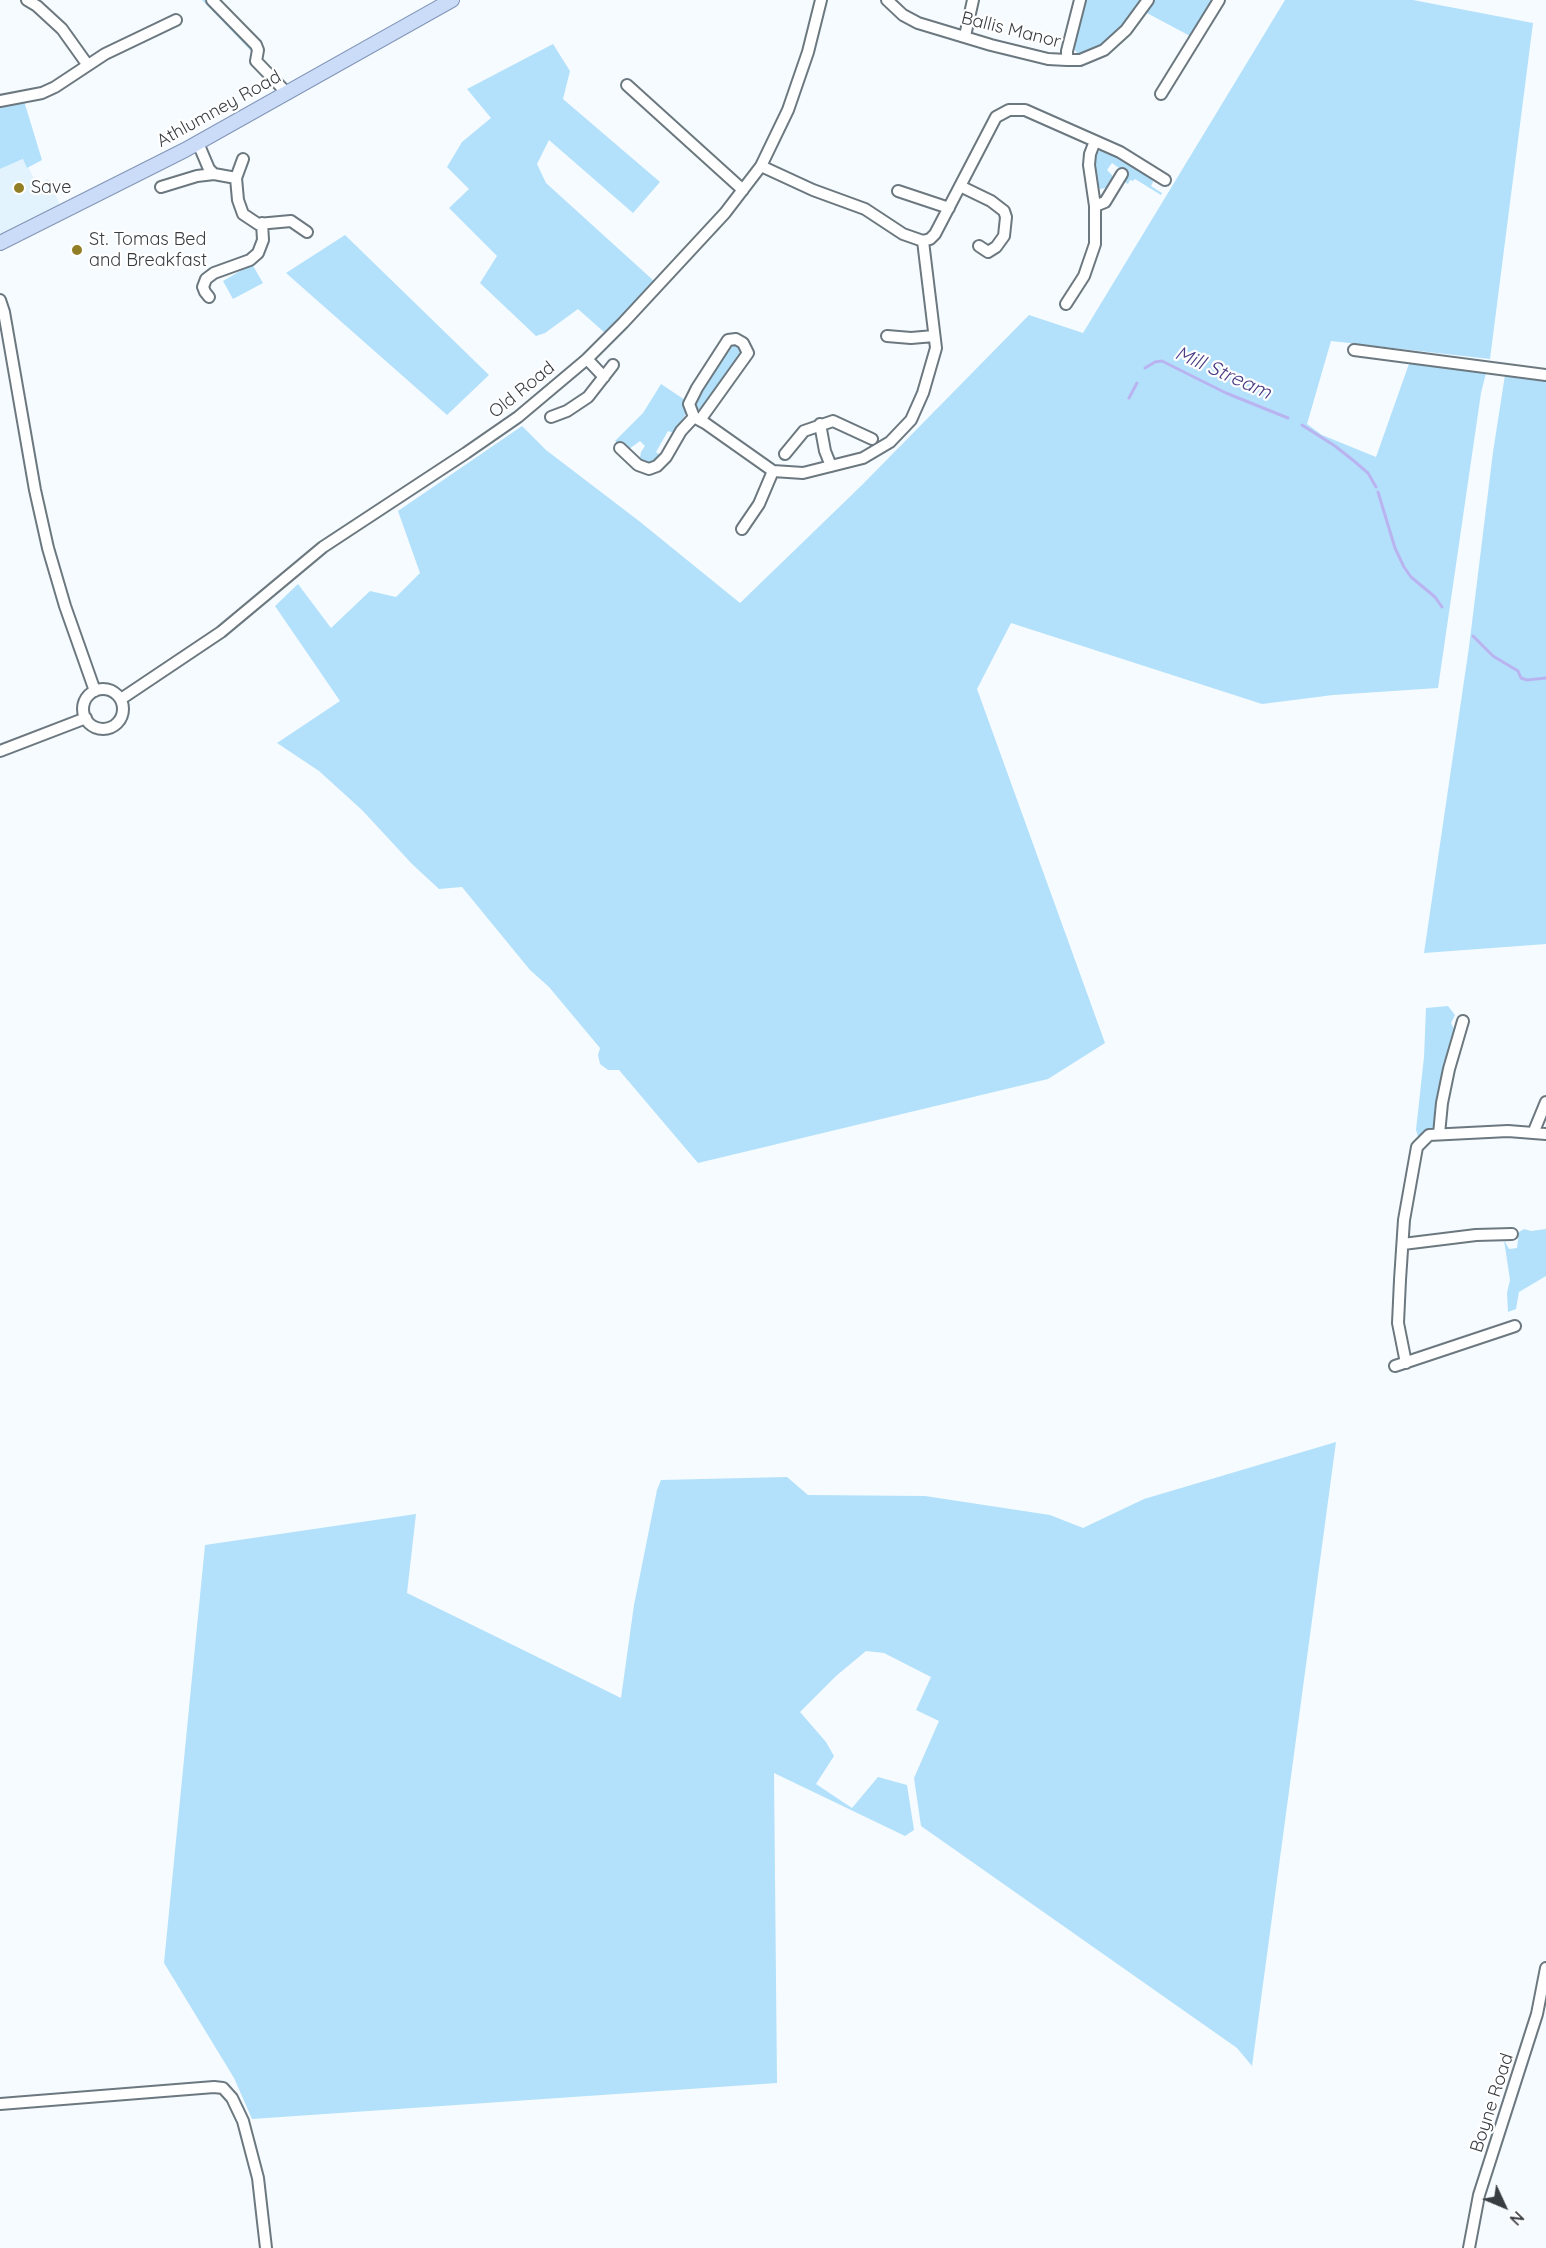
<!DOCTYPE html>
<style>
body{margin:0}
#map{position:relative;width:1546px;height:2248px;overflow:hidden;background:#f6fbff;font-family:Quicksand,sans-serif}
canvas{display:block}
.north{position:absolute;left:1474px;top:2176px;width:60px;height:60px;-webkit-text-stroke:4px #fff;paint-order:stroke;rotate:134deg;font-size:16px;font-weight:700;line-height:24px;text-align:center;color:#383d41}
.north::after{content:'';display:block;margin:auto;width:21px;height:27px;background:#383d41;clip-path:polygon(50% 0,100% 100%,50% 72%,0 100%)}
</style>
<div id="map">
<canvas width="1546" height="2248"></canvas>
<div class="north">N</div>
</div>
<script>
const context = document.querySelector('canvas').getContext('2d');
context.lineJoin = 'round';
function fillPath(path, color) {
  context.fillStyle = color;
  context.fill(path, 'evenodd');
}
function toPath(rows) {
  const path = new Path2D();
  for (const r of rows) {
    if (r.length === 3) {
      path.moveTo(r[0] + r[2], r[1]);
      path.arc(r[0], r[1], r[2], 0, 2 * Math.PI);
      continue;
    }
    path.moveTo(r[0], r[1]);
    for (let i = 2; i < r.length; i += 2) path.lineTo(r[i], r[i + 1]);
  }
  return path;
}
function trace(path, color, width, dash) {
  context.strokeStyle = color;
  context.lineWidth = width;
  context.lineCap = dash ? 'butt' : 'round';
  context.setLineDash(dash || []);
  context.stroke(path);
}
function write(font, color, halo, rows, align = 'center') {
  context.font = font + ' Quicksand,sans-serif';
  context.lineWidth = 4.5;
  context.setLineDash([]);
  context.textBaseline = 'middle';
  context.strokeStyle = halo;
  context.fillStyle = color;
  for (const [text, x, y, turn = 0] of rows) {
    context.save();
    context.translate(x, y);
    context.rotate((+turn || 0) * Math.PI / 180);
    context.textAlign = isNaN(turn) ? turn : align;
    if (halo) context.strokeText(text, 0, 0);
    context.fillText(text, 0, 0);
    context.restore();
  }
}
fillPath(toPath([
 [24,159,37,184,48,179,61,207,0,237,0,169]
]), '#e2f3fd');
fillPath(toPath([
 [202,0,205,0,230,24,252,49,252,52],
 [1086,0,1144,0,1119,31,1101,47,1079,55,1074,49],
 [1154,0,1215,0,1192,37,1145,12],
 [1285,0,1413,0,1533,23,1490,359,1331,341,1307,424,1322,435,1376,457,1410,361,1486,373,1481,393,1438,688,1333,695,1262,704,1011,623,977,689,1105,1043,1048,1079,698,1163,619,1070,608,1070,600,1064,598,1055,600,1048,549,987,530,970,462,887,439,889,412,864,362,810,319,771,277,743,340,701,275,606,298,584,331,628,370,591,396,597,420,573,398,511,522,426,546,450,639,521,740,603,862,485,1029,315,1083,333],
 [553,44,570,71,563,99,660,182,633,213,549,140,537,164,546,183,654,281,605,333,578,309,545,333,536,336,480,283,497,256,449,208,469,189,447,167,462,142,491,118,467,89],
 [24,101,42,160,27,168,23,159,0,169,0,106],
 [1101,150,1108,151,1151,176,1153,182,1151,186,1162,193,1161,195,1135,179,1133,181,1130,180,1128,184,1123,181,1127,174,1112,163,1107,170,1112,175,1113,179,1106,188,1100,189,1097,186,1093,160,1096,153],
 [345,235,489,375,447,415,286,273],
 [252,264,263,283,233,299,223,281],
 [734,343,739,345,744,351,702,410,698,409,695,405,696,400,730,346],
 [1505,375,1546,381,1546,944,1424,953,1469,647,1493,452],
 [661,384,685,400,687,412,674,433,668,431,656,452,663,457,650,466,643,462,640,458,641,452,645,446,640,441,629,449,625,448,615,441,643,413],
 [1448,1006,1455,1015,1451,1023,1455,1031,1436,1132,1419,1140,1416,1130,1424,1057,1426,1008],
 [1524,1229,1531,1231,1546,1229,1546,1276,1519,1292,1516,1309,1508,1312,1507,1293,1510,1280,1504,1240,1509,1249,1517,1248,1519,1232],
 [1336,1442,1252,2066,1237,2048,921,1826,914,1778,939,1721,916,1710,931,1677,884,1653,866,1651,836,1676,800,1712,826,1742,834,1756,816,1784,852,1808,878,1777,907,1785,914,1830,905,1836,774,1773,777,2083,252,2119,234,2078,164,1963,205,1545,416,1514,407,1593,621,1698,634,1605,657,1490,661,1480,787,1477,808,1495,925,1496,1050,1515,1083,1528,1144,1499]
]), '#b3e1fb');
trace(toPath([
 [1145,368,1155,362,1162,361,1226,393,1288,418],
 [1129,398,1137,383],
 [1302,425,1335,446,1354,461,1368,473,1376,487],
 [1378,492,1395,548,1404,567,1411,577,1435,597,1442,607],
 [1473,636,1493,656,1518,671,1521,678,1527,680,1546,678]
]), '#b9b4f0', 3);
const minor = toPath([
 [27,0,37,6,62,29,87,64],
 [212,0,256,45,258,50,256,61,286,92],
 [887,0,903,15,918,23,991,45,1048,59,1067,60,1080,60,1104,50,1126,30,1148,0],
 [965,36,973,0],
 [1067,60,1067,51,1080,0],
 [627,85,743,190],
 [1161,94,1219,0],
 [0,101,42,93,55,87,105,54,176,20],
 [198,143,209,169,214,174,236,178],
 [243,159,236,178,238,200,243,214,258,224,291,221,307,232],
 [761,166,813,190,865,209,903,234,923,241,930,239,935,234,996,117,1009,110,1025,110,1120,152,1165,180],
 [960,186,991,201,1004,211,1006,217,1004,236,996,247,988,252,979,246],
 [161,187,197,176,214,174],
 [898,191,949,208],
 [1095,206,1105,202,1122,174],
 [209,297,205,292,203,287,206,279,214,273,250,260,258,253,263,240,262,223],
 [0,300,4,312,35,490,48,548,65,606,95,691],
 [1066,304,1084,276,1095,244,1095,206,1089,165,1090,154,1095,141],
 [887,336,911,338,934,336],
 [1354,350,1546,375],
 [587,359,604,377],
 [551,417,567,411,588,397,613,365],
 [694,417,689,404,697,388,728,340,736,339,743,343,748,353,700,420],
 [820,424,825,451,831,466],
 [620,448,638,465,649,469,657,466,666,457,681,431,694,417,705,423,773,471,803,473,863,458,890,442,911,420,923,393,936,348,923,241],
 [785,454,804,431,833,421,872,439],
 [742,529,759,504,773,471],
 [103,709,20],
 [121,699,221,632,323,547,466,453,518,417,587,359,623,323,725,213,761,166,788,110,808,52,821,0],
 [0,751,86,718],
 [1534,1131,1546,1102],
 [1439,1134,1442,1103,1449,1069,1463,1021],
 [1403,1244,1476,1235,1512,1234],
 [1406,1363,1398,1323,1400,1280,1404,1220,1417,1147,1429,1135,1508,1131,1546,1134],
 [1395,1366,1515,1326],
 [0,2104,214,2087,223,2088,232,2098,243,2121,258,2178,266,2248],
 [1469,2248,1479,2195,1537,2014,1546,1968]
]);
const major = toPath([
 [0,243,185,150,452,0]
]);
trace(minor, '#6c787f', 14);
trace(major, '#8195b6', 16);
trace(minor, '#fff', 10);
trace(major, '#cbdcf9', 14);
for (const [x, y, r, color] of [
 [19,188,6,"#917e25"],
 [77,250,6,"#917e25"]
]) {
  const dot = new Path2D();
  dot.arc(x, y, r, 0, 2 * Math.PI);
  context.fillStyle = color;
  context.fill(dot);
  trace(dot, '#fff', 2);
}
write('18px', '#383d41', '#fff', [
 ["Ballis Manor",1011,30,14],
 ["Athlumney Road",219,109,-29],
 ["Old Road",522,390,-39],
 ["Boyne Road",1492,2103,-72]
]);
write('18px', '#383d41', '#fff', [
 ["Save",31,188],
 ["St. Tomas Bed",89,240],
 ["and Breakfast",89,261]
], 'left');
write('italic 20px', '#4a3d84', '#fff', [
 ["Mill Stream",1223,373,24]
]);
</script>
